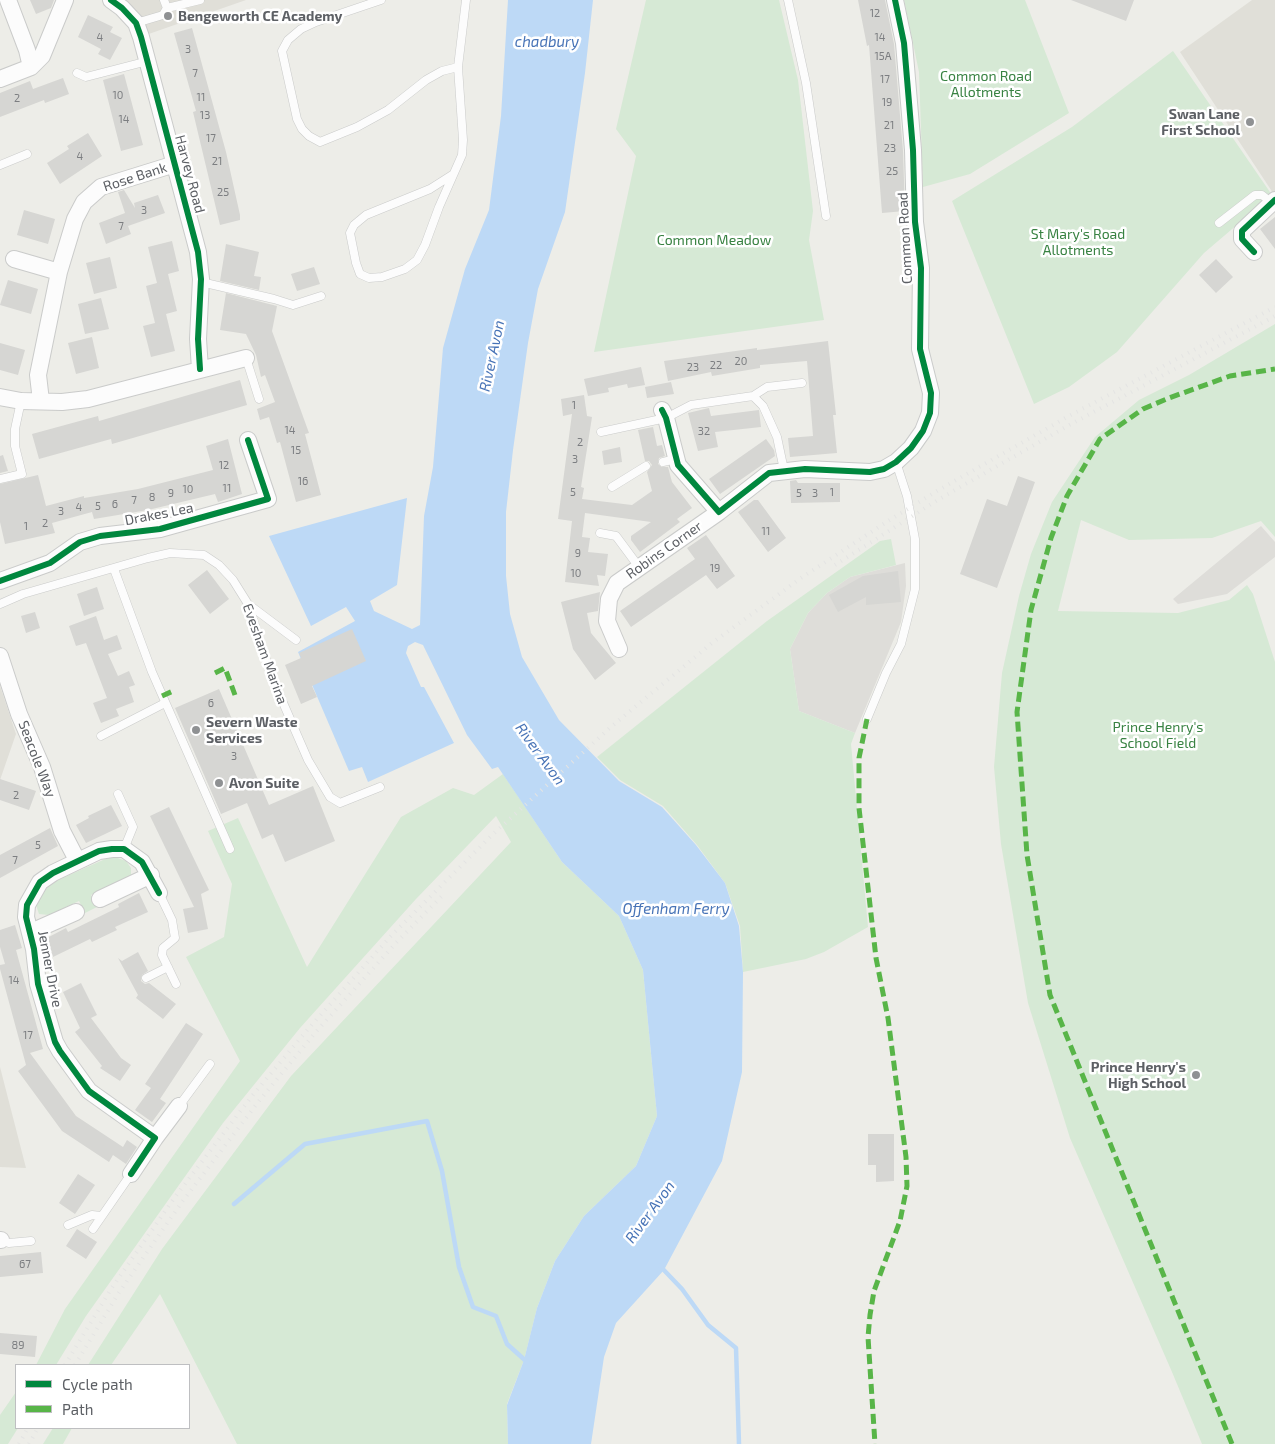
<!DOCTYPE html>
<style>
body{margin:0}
#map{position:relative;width:1275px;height:1444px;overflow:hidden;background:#edede8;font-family:"Exo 2",sans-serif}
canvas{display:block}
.legend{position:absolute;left:15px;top:1364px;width:175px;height:65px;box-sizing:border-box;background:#fff;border:1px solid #bebfc1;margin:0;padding:6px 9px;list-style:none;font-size:15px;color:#5d6065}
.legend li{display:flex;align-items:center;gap:10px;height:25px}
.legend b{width:25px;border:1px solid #bebfc1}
</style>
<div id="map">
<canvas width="1275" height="1444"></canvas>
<ul class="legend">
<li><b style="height:6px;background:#00873e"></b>Cycle path</li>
<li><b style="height:6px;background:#58b548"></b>Path</li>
</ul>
</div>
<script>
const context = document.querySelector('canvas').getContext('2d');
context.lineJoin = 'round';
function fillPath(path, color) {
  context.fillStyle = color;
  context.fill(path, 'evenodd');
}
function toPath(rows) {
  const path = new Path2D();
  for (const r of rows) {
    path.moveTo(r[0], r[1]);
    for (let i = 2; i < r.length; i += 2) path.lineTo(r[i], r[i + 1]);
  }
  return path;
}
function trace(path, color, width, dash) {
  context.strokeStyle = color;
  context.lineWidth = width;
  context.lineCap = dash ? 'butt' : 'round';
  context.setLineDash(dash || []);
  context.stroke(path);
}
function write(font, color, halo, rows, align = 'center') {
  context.font = font + ' "Exo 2",sans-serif';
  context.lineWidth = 5;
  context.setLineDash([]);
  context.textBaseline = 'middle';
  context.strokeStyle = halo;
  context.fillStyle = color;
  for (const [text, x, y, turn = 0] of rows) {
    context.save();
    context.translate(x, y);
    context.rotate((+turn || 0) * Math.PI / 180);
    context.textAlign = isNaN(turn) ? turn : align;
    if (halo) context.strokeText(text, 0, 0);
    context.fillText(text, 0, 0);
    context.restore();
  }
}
fillPath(toPath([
 [1261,526,1275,542,1275,557,1227,594,1178,604,1173,599],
 [905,563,906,586,901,622,855,733,799,711,790,649,808,613,827,593,850,577]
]), '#deddd9');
fillPath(toPath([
 [114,0,246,0,143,36],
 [1252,0,1275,0,1275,192,1273,193,1180,52],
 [0,686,16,734,0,780],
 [0,1067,26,1168,0,1167]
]), '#e0dfd8');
fillPath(toPath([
 [646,0,779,0,798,80,813,211,809,240,824,320,594,352,636,156,616,129],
 [904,0,1025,0,1069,113,970,174,923,187,919,72],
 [1173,51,1272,195,1204,253,1117,352,1069,387,1034,404,952,201,1072,127],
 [1275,324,1275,537,1261,521,1212,538,1129,540,1081,520,1058,611,1178,613,1229,600,1247,585,1253,594,1275,662,1275,1444,1202,1444,1172,1372,1070,1138,1028,1003,1001,844,994,767,1002,673,1019,596,1031,554,1052,502,1095,437,1139,400,1189,375],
 [891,539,896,565,850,577,827,593,808,613,790,649,799,711,855,733,851,744,868,927,824,952,806,959,743,972,740,926,725,883,697,845,663,806,620,780,597,757,767,621,880,541],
 [503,774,562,862,619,916,643,970,657,1116,636,1166,584,1216,555,1261,537,1308,524,1360,507,1404,508,1444,237,1444,160,1294,111,1365,88,1365,162,1249,291,1076,511,842,496,816,416,899,300,1028,223,1123,86,1316,56,1365,36,1365,65,1309,240,1061,186,957,224,937,232,884,208,831,238,818,307,967,401,817,453,788,474,795],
 [112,856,126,861,131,868,131,875,91,895,97,907,85,913,79,901,49,915,39,914,36,905,43,891,58,880],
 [16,1392,18,1428,8,1444,0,1444,0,1415],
 [53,1428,72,1428,63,1444,43,1444]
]), '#d6e9d5');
fillPath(toPath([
 [508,0,593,0,585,73,565,212,538,289,528,343,513,450,506,512,506,576,510,614,522,657,559,720,619,781,662,807,696,845,725,883,739,926,743,972,742,1072,722,1161,664,1270,616,1323,604,1357,591,1444,508,1444,507,1405,524,1360,537,1308,555,1261,584,1216,636,1166,657,1116,643,970,619,916,562,862,498,767,492,769,467,735,423,645,415,642,408,646,406,653,421,687,424,687,454,743,368,782,362,767,349,771,298,652,355,621,346,607,311,626,269,536,407,498,397,585,370,601,374,611,412,629,420,625,424,516,433,467,443,348,465,269,489,210,501,116]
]), '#bdd9f6');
trace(toPath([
 [234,1204,305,1144,427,1121,442,1171,459,1267,473,1307,496,1316,507,1344,527,1362],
 [660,1266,682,1289,708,1325,736,1348,739,1444]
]), '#bdd9f6', 4.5);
fillPath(toPath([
 [30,0,54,0,51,8,36,14],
 [858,0,885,0,894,44,903,151,905,211,882,213,869,45,867,46],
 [1071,0,1134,0,1126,21],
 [88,15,113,27,110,32,122,38,110,60,98,54,101,49,78,37],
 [192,28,226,152,240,215,240,220,220,225,193,112,196,111,174,33],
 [124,74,143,145,121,151,103,80],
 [63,78,69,94,45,103,44,100,0,117,0,93,30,81,33,89],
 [88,133,102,156,60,184,47,163,69,149,67,146],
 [124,190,135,208,134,203,158,195,165,213,128,226,131,234,106,244,99,223,125,213,118,192],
 [24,210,55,219,48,244,17,235],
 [1275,217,1275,249,1260,229],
 [172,241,179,271,168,274,177,311,166,314,175,351,151,357,143,326,155,323,146,286,157,283,148,247],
 [226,244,259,252,254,276,261,277,259,290,220,281],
 [110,257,117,288,94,294,86,263],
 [1216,259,1233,277,1216,293,1199,275],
 [314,267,320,284,297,291,291,274],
 [8,280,38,289,31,314,0,305],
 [226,293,277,306,272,331,309,433,305,434,321,495,296,502,280,442,277,443,269,417,260,420,257,409,275,402,265,375,261,377,256,355,246,334,220,330],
 [101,298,109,329,85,334,78,304],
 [92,337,99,368,76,374,68,343],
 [828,341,836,415,833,415,837,453,790,457,788,438,813,436,807,361,760,365,760,368,712,376,711,372,668,381,664,361,757,348,757,350],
 [0,343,25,350,18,375,0,370],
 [641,367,645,385,628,388,627,384,608,388,609,392,588,396,584,379],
 [240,380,247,405,112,444,111,439,39,459,32,434,98,416,99,421],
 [671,382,674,394,647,398,645,387],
 [584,395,587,416,592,417,581,487,584,488,582,499,632,505,652,491,647,472,652,465,649,461,645,461,638,430,653,427,657,446,662,445,665,456,659,458,658,464,662,467,668,467,672,482,692,508,677,519,680,522,640,552,631,540,631,536,651,522,585,513,582,537,590,538,588,552,608,554,605,576,597,575,599,586,565,582,572,521,558,519,572,414,563,416,561,399],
 [709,408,711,416,759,410,761,427,715,432,718,447,698,451,688,413],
 [228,439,242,494,218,502,215,494,148,510,94,519,92,512,52,523,55,533,5,544,0,522,0,484,38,475,46,506,84,496,84,498,138,489,213,470,206,446],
 [766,439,774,450,775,456,720,494,709,479],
 [620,447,622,462,604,465,602,451],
 [3,455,8,471,0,473,0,456],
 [1018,476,1035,482,997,588,960,574,987,499,1007,506],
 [796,480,798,483,840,483,840,502,791,503,790,481],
 [754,500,758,500,786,538,768,552,738,512],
 [706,535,735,576,717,589,706,575,631,627,620,611,695,559,687,548],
 [207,570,229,599,210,614,188,585],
 [898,571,901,602,866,605,866,597,838,612,829,595,863,576],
 [97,587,104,609,84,616,77,594],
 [600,592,598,611,587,613,591,633,616,663,595,680,573,649,561,602],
 [35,612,40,628,26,633,21,616],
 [96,616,104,640,117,635,122,649,108,654,118,676,129,671,135,685,129,687,134,702,116,709,119,716,101,723,93,703,107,698,86,643,76,646,69,626],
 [352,629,366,661,312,686,317,697,301,704,285,665,301,658,299,653],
 [219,689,269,805,313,786,335,841,285,862,273,834,262,839,247,803,221,814,175,708],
 [0,779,36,791,29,810,0,800],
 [111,805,122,826,86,843,76,825,89,818,88,816],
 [169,807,209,890,201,894,208,929,188,933,183,909,194,907,150,816],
 [50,828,58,846,0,878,0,855],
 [139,893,148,912,115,927,117,930,92,942,90,939,53,957,45,939,66,928,68,932,119,907,118,904],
 [15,925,22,948,16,950,43,1049,30,1053,76,1116,123,1147,127,1140,137,1147,126,1164,113,1155,109,1162,62,1131,18,1071,26,1065,0,969,0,965,5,964,0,947,0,930],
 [138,952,148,971,142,975,141,981,145,984,149,983,176,1004,163,1019,136,998,138,995,118,958,122,961],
 [81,983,97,1015,91,1018,121,1058,131,1065,120,1081,100,1068,102,1066,75,1032,80,1028,63,992],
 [186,1023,203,1034,160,1099,166,1103,152,1122,135,1110,151,1088,145,1084],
 [868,1134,894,1134,894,1181,876,1182,876,1165,868,1165],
 [78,1174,95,1185,75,1214,59,1203],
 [77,1229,97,1242,86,1259,66,1246],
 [41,1252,43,1273,0,1277,0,1256],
 [0,1333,37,1336,35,1357,0,1354]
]), '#d6d6d3');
const service = toPath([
 [381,0,316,22,301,29,288,40,282,51,297,119,302,129,309,136,320,142,357,127,388,110,426,80,442,71,458,67],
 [788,0,806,83,826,216],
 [167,8,200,0],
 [136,23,163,15,167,8,164,0],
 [77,73,86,77,148,61],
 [0,165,27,154],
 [452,175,430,189,366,215,354,225,350,233,356,263,360,274,369,278,382,277,405,269,417,260,425,245,439,207,462,155,463,140,458,67,466,0],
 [1219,223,1255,195,1262,195,1272,203],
 [201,282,274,299,293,305,321,296],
 [246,358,259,399],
 [753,396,767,387,802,383],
 [601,432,666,418,691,405,753,396,763,406,777,437,784,470],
 [663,462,676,459],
 [0,479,22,474,15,446,15,429,21,401],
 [612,487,646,466],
 [600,533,616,536,639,567],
 [114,569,152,672,230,849],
 [0,604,23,594,148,558,170,553,204,555,219,565,233,580,248,604,271,675,308,760,330,797,340,803,380,787],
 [248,604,296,640],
 [867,719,886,673,901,644,915,589,915,539,907,496,896,462],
 [101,736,165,703],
 [118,794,133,827,124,849],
 [159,893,172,920,175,938,163,948,162,955,176,984],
 [146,978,168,967],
 [179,1106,210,1064],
 [68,1225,92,1215,101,1216],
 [93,1229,131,1174],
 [1,1240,9,1243,31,1241]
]);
const minor = toPath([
 [8,0,27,50,31,67],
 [111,0,122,8,136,23,141,37,198,252,201,279,198,339,200,369],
 [0,79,31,67,42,56,65,0],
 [1254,252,1242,239,1242,231,1275,200],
 [14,259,59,272],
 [0,397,21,401,62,402,88,399,246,358],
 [41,401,38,375,59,272,75,219,84,202,101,187,175,164],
 [662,410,666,418,678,465,719,512,769,473,805,469,870,472,884,469,896,462,911,448,923,431,930,413,931,393,920,349,921,268,915,222,913,150,904,43,895,0],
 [0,581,50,563,80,542,100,536,160,529,268,499,248,440],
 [619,649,607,621,609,599,617,583,719,512],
 [0,656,19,714,42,767,62,831,77,860],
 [100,899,151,875],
 [31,932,76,912],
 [155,1138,179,1106],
 [131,1174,155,1138,89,1091,60,1051,55,1042,38,984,34,949,26,917,27,905,40,882,53,873,99,851,112,849,124,849,142,862,159,893],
 [0,1240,1,1240]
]);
trace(service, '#cacbca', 9);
trace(minor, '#cacbca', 18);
trace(service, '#fcfcfc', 8);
trace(minor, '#fcfcfc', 16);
trace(toPath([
 [835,565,941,498,1071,424,1275,316],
 [65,1365,111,1289,175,1197,252,1096,309,1028,390,937,491,836,612,726,712,643,801,578,888,521,937,491,1067,417,1275,307],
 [75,1365,118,1294,182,1202,259,1101,315,1033,396,943,444,894],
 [19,1444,28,1428],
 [29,1444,38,1428]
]), '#e4e4e3', 4, [1, 6]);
trace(toPath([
 [215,673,225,668,235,695],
 [162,696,173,691],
 [867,719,859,758,859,808,876,958,888,1018,906,1157,907,1186,900,1221,874,1291,870,1315,868,1337,875,1444],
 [1232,1444,1050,995,1027,855,1017,712,1031,610,1051,538,1067,496,1100,439,1143,409,1169,398,1230,376,1275,369]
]), '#58b548', 5, [10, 5]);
trace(toPath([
 [111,0,122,8,136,23,141,37,198,252,201,279,198,339,200,369],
 [1254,252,1242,239,1242,231,1275,200],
 [662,410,666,418,678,465,719,512,769,473,805,469,870,472,884,469,896,462,911,448,923,431,930,413,931,393,920,349,921,268,915,222,913,150,904,43,895,0],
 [0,581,50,563,80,542,100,536,160,529,268,499,248,440],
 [131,1174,155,1138,89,1091,60,1051,55,1042,38,984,34,949,26,917,27,905,40,882,53,873,99,851,112,849,124,849,142,862,159,893]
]), '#00873e', 6);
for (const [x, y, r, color] of [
 [168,16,5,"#8f9193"],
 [1250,122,5,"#8f9193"],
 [196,730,5,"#8f9193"],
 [219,783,5,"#8f9193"],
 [1196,1075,5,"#8f9193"]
]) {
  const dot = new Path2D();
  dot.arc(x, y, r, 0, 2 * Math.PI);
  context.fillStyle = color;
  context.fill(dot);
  trace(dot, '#fff', 2);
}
write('11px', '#7c7e81', null, [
 ["12",875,13],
 ["4",100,37],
 ["14",880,37],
 ["3",188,49],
 ["15A",883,56],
 ["7",195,73],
 ["17",885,79],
 ["10",118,95],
 ["11",201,97],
 ["2",17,98],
 ["19",887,102],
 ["13",205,115],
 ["14",124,119],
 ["21",889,125],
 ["17",211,138],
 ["23",890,148],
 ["4",80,156],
 ["21",217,161],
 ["25",892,171],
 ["25",223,192],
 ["3",144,210],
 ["7",121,226],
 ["20",741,361],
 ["22",716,365],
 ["23",693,367],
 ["1",574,405],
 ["14",290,430],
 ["32",704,431],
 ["2",580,442],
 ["15",296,450],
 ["3",575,459],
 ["12",224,465],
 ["16",303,481],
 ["11",227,488],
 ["10",188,489],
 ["5",573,492],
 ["1",832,492],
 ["9",171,493],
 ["5",799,493],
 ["3",815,493],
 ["8",152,497],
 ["7",134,500],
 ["6",115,504],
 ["5",98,506],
 ["4",79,507],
 ["3",61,511],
 ["2",45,523],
 ["1",26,526],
 ["11",766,531],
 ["9",578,553],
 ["19",715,568],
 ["10",576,573],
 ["6",211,703],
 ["3",234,756],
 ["2",16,795],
 ["5",38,845],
 ["7",15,860],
 ["14",14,980],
 ["17",28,1035],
 ["67",25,1264],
 ["89",18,1345]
]);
write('bold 14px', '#5d6065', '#fff', [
 ["Bengeworth CE Academy",178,16],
 ["Swan Lane",1240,114,"right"],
 ["First School",1240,130,"right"],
 ["Severn Waste",206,722],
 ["Services",206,738],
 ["Avon Suite",229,783],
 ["Prince Henry's",1186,1067,"right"],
 ["High School",1186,1083,"right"]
], 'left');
write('14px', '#388242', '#fff', [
 ["Common Road",986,76],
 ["Allotments",986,92],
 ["St Mary's Road",1078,234],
 ["Allotments",1078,250],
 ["Common Meadow",714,240],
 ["Prince Henry's",1158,727],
 ["School Field",1158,743]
]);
write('14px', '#5d6065', '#fff', [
 ["Harvey Road",190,174,75],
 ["Rose Bank",135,177,-18],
 ["Common Road",905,238,-93],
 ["Drakes Lea",159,514,-11],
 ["Robins Corner",664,550,-35],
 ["Evesham Marina",265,654,70],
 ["Seacole Way",37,759,69],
 ["Jenner Drive",50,969,79]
]);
write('italic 15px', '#4874b7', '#fff', [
 ["chadbury",547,42],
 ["River Avon",492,356,-78],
 ["River Avon",540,754,54],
 ["Offenham Ferry",676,909],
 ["River Avon",650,1212,-54]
]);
</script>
